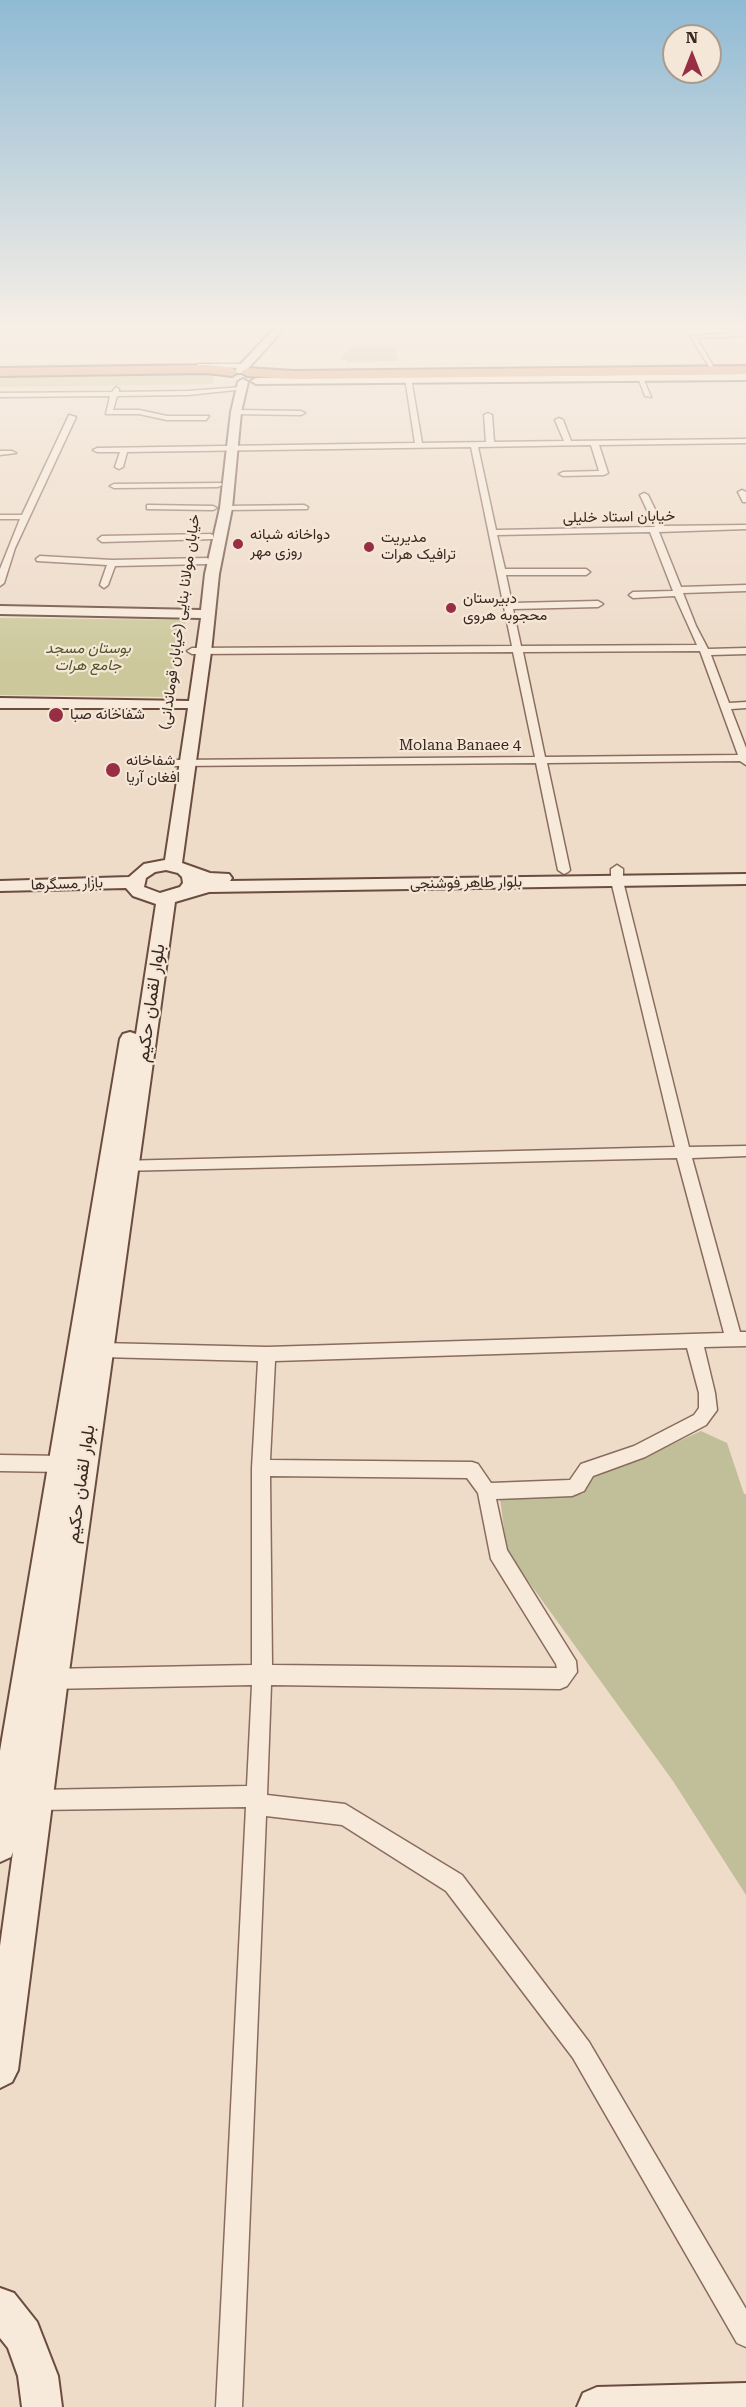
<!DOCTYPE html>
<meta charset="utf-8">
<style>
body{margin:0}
#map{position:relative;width:746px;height:2407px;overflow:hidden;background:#eedbc8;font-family:"Roboto Serif",serif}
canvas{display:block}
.north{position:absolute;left:662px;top:24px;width:60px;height:60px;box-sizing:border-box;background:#f5e7d7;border:2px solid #aa9b8e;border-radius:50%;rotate:0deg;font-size:16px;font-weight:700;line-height:24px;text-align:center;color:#3a2820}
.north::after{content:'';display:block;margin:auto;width:21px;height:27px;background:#972e43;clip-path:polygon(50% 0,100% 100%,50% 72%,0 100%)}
</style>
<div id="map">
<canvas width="746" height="2407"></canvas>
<div class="north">N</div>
</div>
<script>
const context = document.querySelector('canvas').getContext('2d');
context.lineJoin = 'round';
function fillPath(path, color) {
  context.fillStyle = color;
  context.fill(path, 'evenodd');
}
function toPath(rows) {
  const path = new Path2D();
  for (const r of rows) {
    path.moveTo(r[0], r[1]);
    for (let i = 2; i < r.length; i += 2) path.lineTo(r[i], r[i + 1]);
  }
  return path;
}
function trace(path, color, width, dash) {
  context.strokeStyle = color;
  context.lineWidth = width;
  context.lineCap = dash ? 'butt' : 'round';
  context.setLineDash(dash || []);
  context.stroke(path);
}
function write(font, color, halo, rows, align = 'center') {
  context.font = font + ' "Roboto Serif",Vazirmatn,serif';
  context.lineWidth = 4.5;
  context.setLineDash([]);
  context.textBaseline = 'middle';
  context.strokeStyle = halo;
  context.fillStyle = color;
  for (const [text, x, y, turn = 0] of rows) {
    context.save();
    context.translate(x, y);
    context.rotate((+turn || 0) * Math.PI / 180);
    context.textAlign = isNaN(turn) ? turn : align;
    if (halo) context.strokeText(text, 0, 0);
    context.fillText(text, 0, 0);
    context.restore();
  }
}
fillPath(toPath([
 [215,371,213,384,0,387,0,374],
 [0,618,186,620,167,697,0,695]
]), '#ccc89b');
fillPath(toPath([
 [352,347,396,347,398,361,346,362,347,360,341,359,343,354],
 [701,1431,727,1443,744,1494,746,1494,746,1895,673,1781,507,1552,500,1498,583,1494,594,1477,638,1460]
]), '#c1be9a');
const street = toPath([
 [746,332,746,336,697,338,713,366,710,368,690,336,746,332],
 [198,364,246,364,249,366,246,368,196,367,198,364],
 [408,376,411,378,422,443,486,442,484,415,488,413,492,415,494,442,564,441,555,420,559,418,563,420,571,441,746,439,746,443,599,445,608,473,604,475,563,476,559,474,563,472,599,471,591,445,478,447,496,530,655,527,640,495,644,493,648,495,663,526,746,525,746,529,659,532,681,587,746,585,746,591,683,593,696,626,708,649,746,648,746,654,711,655,729,703,746,702,746,708,731,709,746,748,746,765,740,761,547,763,570,870,568,872,564,874,558,870,536,763,175,766,170,763,175,760,535,757,513,652,192,654,187,651,192,648,512,646,471,447,127,452,123,467,119,469,115,467,120,452,97,452,93,450,97,448,415,443,405,378,408,376],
 [650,532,673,591,633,592,629,595,633,598,675,596,697,645,521,646,513,609,598,607,603,604,598,601,512,603,506,575,586,575,590,572,586,569,505,569,497,535,650,532],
 [700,651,738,755,545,757,523,652,700,651],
 [638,377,643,378,651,397,645,396,638,377],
 [116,387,119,389,119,392,188,391,242,387,245,389,188,395,117,396,113,410,139,410,167,416,209,416,206,420,167,420,139,414,106,414,110,396,0,397,0,393,112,392,116,387],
 [236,410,301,411,305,413,301,415,233,414,236,410],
 [69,415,76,417,15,548,4,583,0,586,0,569,20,519,0,519,0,515,22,515,69,415],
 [0,451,12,451,16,453,0,455,0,451],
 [221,483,222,485,218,487,114,488,110,486,114,484,221,483],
 [742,490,746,492,746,502,743,502,738,492,742,490],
 [150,505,213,506,217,508,213,510,147,509,147,505,150,505],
 [304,505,308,507,307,509,226,510,222,508,226,506,304,505],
 [210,534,213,535,213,539,102,542,98,539,102,536,210,534],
 [40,556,112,560,207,558,211,561,207,564,115,566,108,585,104,588,100,585,107,565,37,561,36,559,40,556],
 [617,865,623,869,623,881,689,1147,746,1146,746,1156,692,1158,740,1332,746,1332,746,1346,704,1347,715,1393,717,1410,706,1425,645,1457,593,1476,584,1491,572,1496,496,1499,507,1550,576,1661,577,1672,567,1686,560,1689,271,1685,267,1795,345,1804,462,1875,589,2042,746,2309,746,2347,737,2343,573,2058,446,1891,342,1825,266,1816,242,2407,216,2407,246,1807,37,1810,30,1807,27,1800,30,1793,37,1790,247,1786,252,1685,48,1689,41,1686,38,1679,41,1672,48,1669,252,1665,252,1468,258,1361,101,1357,95,1355,93,1350,95,1345,101,1343,267,1347,724,1333,677,1158,119,1171,112,1166,119,1161,675,1147,611,881,611,869,617,865],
 [687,1348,699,1393,699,1408,694,1415,634,1446,581,1464,570,1480,491,1483,478,1464,472,1462,270,1460,275,1361,687,1348],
 [270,1476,467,1478,478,1493,491,1559,556,1664,557,1668,272,1665,270,1476],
 [0,1455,63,1456,69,1459,72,1464,69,1469,63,1472,0,1471,0,1455]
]);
const secondary = toPath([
 [273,330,283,330,244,373,236,373,236,369,273,330],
 [746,374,746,380,256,384,251,381,256,378,746,374],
 [243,379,248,382,241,412,232,508,219,574,211,652,182,863,210,873,229,874,232,878,230,881,746,874,746,884,209,892,175,902,68,1679,18,2070,12,2082,0,2088,0,1946,13,1852,11,1857,0,1862,0,1751,120,1039,123,1034,130,1032,136,1034,156,904,133,896,126,888,0,891,0,881,129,877,144,864,165,860,188,708,0,708,0,698,189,701,201,618,0,614,0,606,201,610,205,574,220,508,231,412,238,382,243,379],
 [166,870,178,873,182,877,183,883,180,887,160,893,144,887,146,878,155,872,166,870],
 [0,2288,14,2293,37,2322,58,2376,62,2407,22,2407,18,2376,8,2348,0,2338,0,2288],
 [746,2383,746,2407,577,2407,583,2393,597,2387,746,2383]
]);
const highway = toPath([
 [207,365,232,368,238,372,232,376,207,373,0,376,0,368,207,365],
 [746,366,746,374,293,379,247,376,241,372,247,368,293,371,746,366]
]);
trace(street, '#896c5d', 3);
trace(secondary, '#6b4d40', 4);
trace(highway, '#573b31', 4);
fillPath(street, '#f8eadb');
fillPath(secondary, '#f8eadb');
fillPath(highway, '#d98a5c');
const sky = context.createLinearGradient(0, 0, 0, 667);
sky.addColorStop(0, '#8fbad4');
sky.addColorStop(0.49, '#f7efe6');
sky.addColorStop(1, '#f7efe600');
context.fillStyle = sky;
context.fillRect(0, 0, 746, 667);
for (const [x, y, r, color] of [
 [238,544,6,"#972e43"],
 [369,547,6,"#972e43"],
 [451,608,6,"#972e43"],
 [56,715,8,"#972e43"],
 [113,770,8,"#972e43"]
]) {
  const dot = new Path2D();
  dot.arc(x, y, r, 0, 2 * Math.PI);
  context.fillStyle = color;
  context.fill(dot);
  trace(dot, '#f5e7d7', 2);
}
write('15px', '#3a2820', '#f5e7d7', [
 ["خیابان استاد خلیلی",619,517,-1],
 ["خیابان مولانا بنایی (خیابان قوماندانی)",180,622,-82],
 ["Molana Banaee 4",460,746],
 ["بلوار طاهر فوشنجی",466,883,-1],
 ["بازار مسگرها",67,884,-2]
]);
write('15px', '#3a2820', '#f5e7d7', [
 ["دواخانه شبانه",250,535],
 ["روزی مهر",250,552],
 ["مدیریت",381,538],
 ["ترافیک هرات",381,555],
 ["دبیرستان",463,599],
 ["محجوبه هروی",463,616],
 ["شفاخانه صبا",70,715],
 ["شفاخانه",126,761],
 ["افغان آریا",126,778]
], 'left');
write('italic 15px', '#535627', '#f5e7d7', [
 ["بوستان مسجد",88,649],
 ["جامع هرات",88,666]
]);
write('18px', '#3a2820', '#f5e7d7', [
 ["بلوار لقمان حکیم",151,1003,-82],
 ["بلوار لقمان حکیم",81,1484,-82]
]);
</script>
